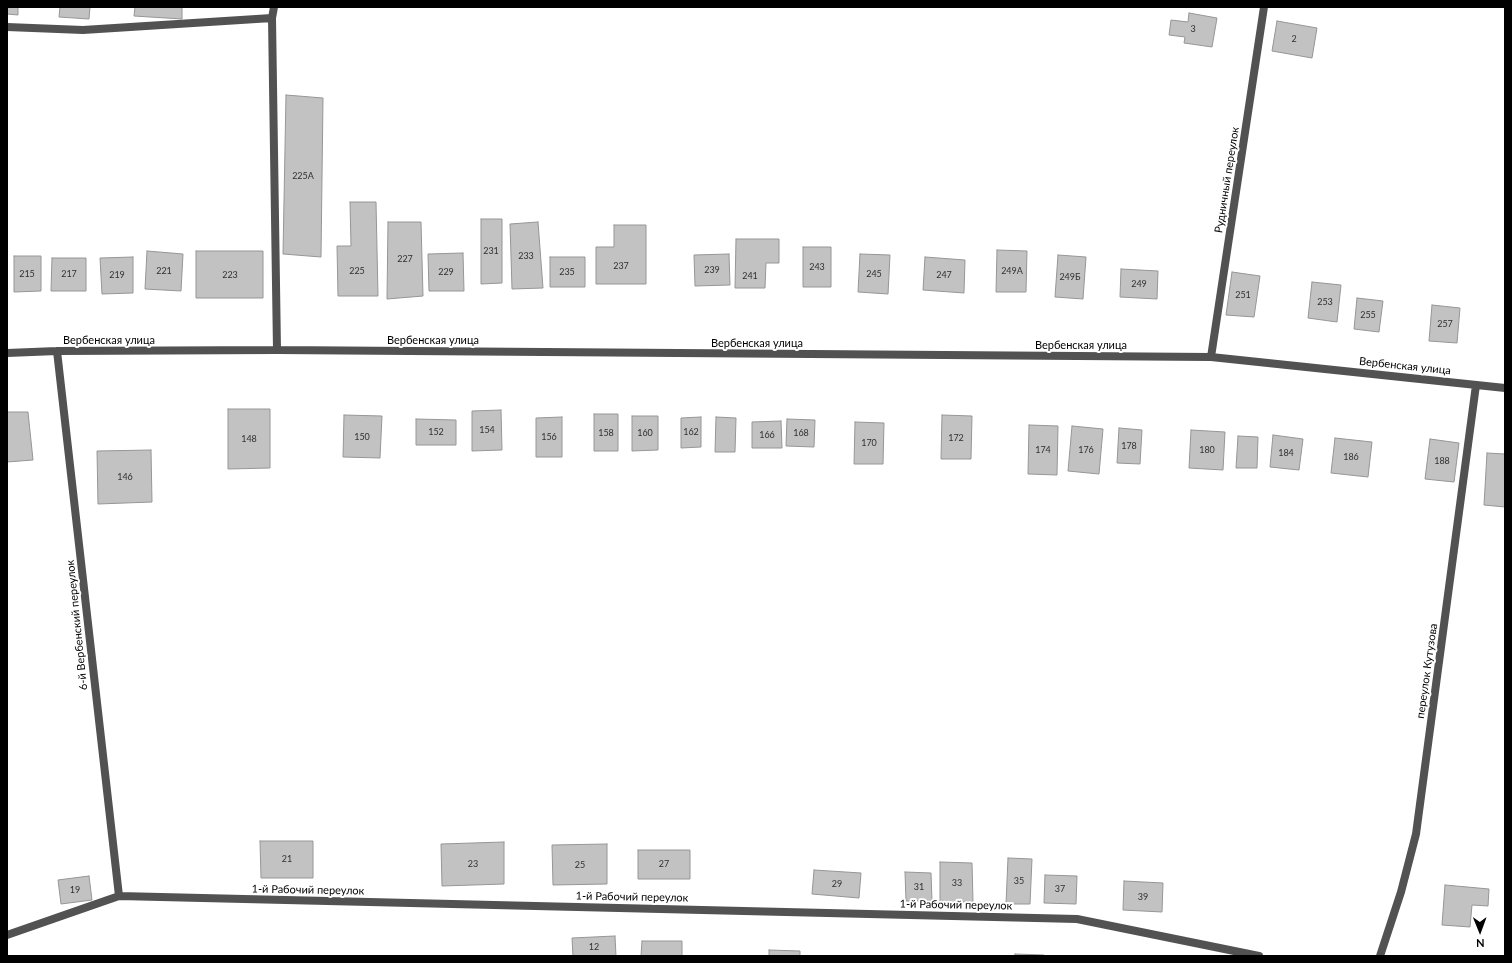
<!DOCTYPE html>
<meta charset="utf-8">
<style>
body{margin:0}
#map{position:relative;width:1512px;height:963px;overflow:hidden;background:#fff;font-family:Lato,sans-serif}
canvas{display:block}
.frame{position:absolute;inset:0;border:8px solid #000;pointer-events:none}
.north{position:absolute;left:1460px;top:911px;width:40px;height:40px;-webkit-text-stroke:3px #fff;paint-order:stroke;rotate:179deg;font-size:11px;font-weight:700;line-height:16px;text-align:center;color:#000}
.north::after{content:'';display:block;margin:auto;width:14px;height:18px;background:#000;clip-path:polygon(50% 0,100% 100%,50% 72%,0 100%)}
</style>
<div id="map">
<canvas width="1512" height="963"></canvas>
<div class="frame"></div>
<div class="north">N</div>
</div>
<script>
const context = document.querySelector('canvas').getContext('2d');
context.lineJoin = 'round';
function fillPath(path, color) {
  context.fillStyle = color;
  context.fill(path, 'evenodd');
}
function toPath(rows) {
  const path = new Path2D();
  for (const r of rows) {
    path.moveTo(r[0], r[1]);
    for (let i = 2; i < r.length; i += 2) path.lineTo(r[i], r[i + 1]);
  }
  return path;
}
function trace(path, color, width, dash) {
  context.strokeStyle = color;
  context.lineWidth = width;
  context.lineCap = dash ? 'butt' : 'round';
  context.setLineDash(dash || []);
  context.stroke(path);
}
function write(font, color, halo, rows, align = 'center') {
  context.font = font + ' Lato,sans-serif';
  context.lineWidth = 4;
  context.setLineDash([]);
  context.textBaseline = 'middle';
  context.strokeStyle = halo;
  context.fillStyle = color;
  for (const [text, x, y, turn = 0] of rows) {
    context.save();
    context.translate(x, y);
    context.rotate((+turn || 0) * Math.PI / 180);
    context.textAlign = isNaN(turn) ? turn : align;
    if (halo) context.strokeText(text, 0, 0);
    context.fillText(text, 0, 0);
    context.restore();
  }
}
const building = toPath([
 [7,7,18,7,18,15,7,14,7,7],
 [60,7,90,7,89,19,59,17,60,7],
 [135,7,182,7,182,19,134,16,135,7],
 [1189,13,1217,18,1212,47,1184,43,1185,37,1169,35,1171,20,1188,22,1189,13],
 [1277,21,1317,28,1312,58,1272,51,1277,21],
 [286,95,323,98,321,257,283,254,286,95],
 [350,202,376,202,378,296,338,296,337,246,351,246,350,202],
 [481,219,502,219,502,283,481,284,481,219],
 [388,222,421,222,423,296,387,299,388,222],
 [538,222,543,288,512,289,510,224,538,222],
 [614,225,646,225,646,284,596,284,596,247,614,247,614,225],
 [736,239,779,239,779,263,766,263,765,288,735,288,736,239],
 [803,247,831,247,831,287,803,287,803,247],
 [997,250,1027,251,1026,292,996,292,997,250],
 [147,251,183,254,181,291,145,289,147,251],
 [196,251,263,251,263,298,196,298,196,251],
 [463,253,464,291,429,291,428,254,463,253],
 [729,254,730,285,695,286,694,255,729,254],
 [860,254,890,255,888,294,858,292,860,254],
 [1058,255,1086,257,1083,299,1055,297,1058,255],
 [14,256,41,256,41,291,14,292,14,256],
 [133,257,133,293,102,294,100,258,133,257],
 [550,257,585,257,585,287,550,287,550,257],
 [925,257,965,260,964,293,923,290,925,257],
 [52,258,86,258,86,291,51,291,52,258],
 [1121,269,1158,271,1157,299,1120,297,1121,269],
 [1232,272,1260,276,1254,317,1226,315,1232,272],
 [1312,282,1341,285,1337,322,1308,318,1312,282],
 [1357,298,1383,301,1379,332,1354,329,1357,298],
 [1432,305,1460,308,1457,343,1429,341,1432,305],
 [228,409,270,409,270,468,228,469,228,409],
 [501,410,502,450,472,451,472,411,501,410],
 [7,412,28,412,33,460,7,462,7,412],
 [594,414,618,414,618,451,594,451,594,414],
 [344,415,382,416,380,458,343,457,344,415],
 [942,415,972,416,971,459,941,459,942,415],
 [632,416,658,416,658,450,632,451,632,416],
 [562,417,562,457,536,457,536,418,562,417],
 [701,417,701,447,681,448,681,418,701,417],
 [716,417,736,418,735,452,715,452,716,417],
 [416,419,456,420,456,445,416,445,416,419],
 [787,419,815,420,814,447,786,446,787,419],
 [781,421,782,448,752,448,752,422,781,421],
 [855,422,884,423,883,464,854,464,855,422],
 [1029,425,1058,426,1057,475,1028,474,1029,425],
 [1072,426,1103,429,1099,474,1068,471,1072,426],
 [1119,428,1142,430,1140,464,1117,463,1119,428],
 [1191,430,1225,432,1223,470,1189,468,1191,430],
 [1273,435,1303,439,1299,470,1270,467,1273,435],
 [1238,436,1258,437,1257,468,1236,468,1238,436],
 [1335,438,1372,442,1368,477,1331,473,1335,438],
 [1430,439,1459,443,1454,482,1425,479,1430,439],
 [151,450,152,502,98,504,97,451,151,450],
 [1487,453,1505,454,1505,507,1484,505,1487,453],
 [260,841,313,841,313,878,261,878,260,841],
 [504,842,504,884,442,886,441,844,504,842],
 [607,844,607,884,553,885,552,845,607,844],
 [638,850,690,850,690,879,638,879,638,850],
 [1008,858,1032,859,1030,904,1006,904,1008,858],
 [940,862,972,863,973,902,940,902,940,862],
 [814,870,861,873,859,898,812,894,814,870],
 [905,872,931,873,932,901,906,901,905,872],
 [1045,875,1077,876,1076,904,1044,903,1045,875],
 [89,876,92,900,61,904,58,880,89,876],
 [1124,881,1163,883,1162,912,1123,910,1124,881],
 [1445,885,1489,889,1488,906,1472,905,1470,927,1442,925,1445,885],
 [615,936,616,956,573,956,572,938,615,936],
 [642,941,682,941,682,956,641,956,642,941],
 [769,950,800,951,800,956,769,956,769,950],
 [1015,954,1044,955,1044,956,1015,956,1015,954]
]);
fillPath(building, '#c2c2c2');
trace(building, '#969696', 1);
trace(toPath([
 [274,7,272,18,277,350],
 [7,27,83,30,272,18],
 [57,351,119,896],
 [7,353,57,351,277,350,1211,357,1505,388],
 [1211,357,1264,7],
 [7,935,119,896,1077,919,1259,956],
 [1380,956,1401,892,1416,834,1476,385]
]), '#525252', 8);
write('9px', '#303030', null, [
 ["3",1193,29],
 ["2",1294,39],
 ["225А",303,176],
 ["231",491,251],
 ["233",526,256],
 ["227",405,259],
 ["237",621,266],
 ["243",817,267],
 ["239",712,270],
 ["221",164,271],
 ["225",357,271],
 ["249А",1012,271],
 ["229",446,272],
 ["235",567,272],
 ["215",27,274],
 ["217",69,274],
 ["245",874,274],
 ["219",117,275],
 ["223",230,275],
 ["247",944,275],
 ["241",750,276],
 ["249Б",1070,277],
 ["249",1139,284],
 ["251",1243,295],
 ["253",1325,302],
 ["255",1368,315],
 ["257",1445,324],
 ["154",487,430],
 ["152",436,432],
 ["162",691,432],
 ["158",606,433],
 ["160",645,433],
 ["168",801,433],
 ["166",767,435],
 ["150",362,437],
 ["156",549,437],
 ["172",956,438],
 ["148",249,439],
 ["170",869,443],
 ["178",1129,446],
 ["174",1043,450],
 ["176",1086,450],
 ["180",1207,450],
 ["184",1286,453],
 ["186",1351,457],
 ["188",1442,461],
 ["146",125,477],
 ["21",287,859],
 ["23",473,864],
 ["27",664,864],
 ["25",580,865],
 ["35",1019,881],
 ["33",957,883],
 ["29",837,884],
 ["31",919,887],
 ["37",1060,889],
 ["19",75,890],
 ["39",1143,897],
 ["12",594,947]
]);
write('11px', '#000', '#fff', [
 ["Рудничный переулок",1227,180,-81],
 ["Вербенская улица",109,340],
 ["Вербенская улица",433,340],
 ["Вербенская улица",757,343],
 ["Вербенская улица",1081,345],
 ["Вербенская улица",1405,366,6],
 ["6-й Вербенский переулок",77,625,-96],
 ["переулок Кутузова",1427,671,-82],
 ["1-й Рабочий переулок",308,890,1],
 ["1-й Рабочий переулок",632,897,1],
 ["1-й Рабочий переулок",956,905,1]
]);
</script>
